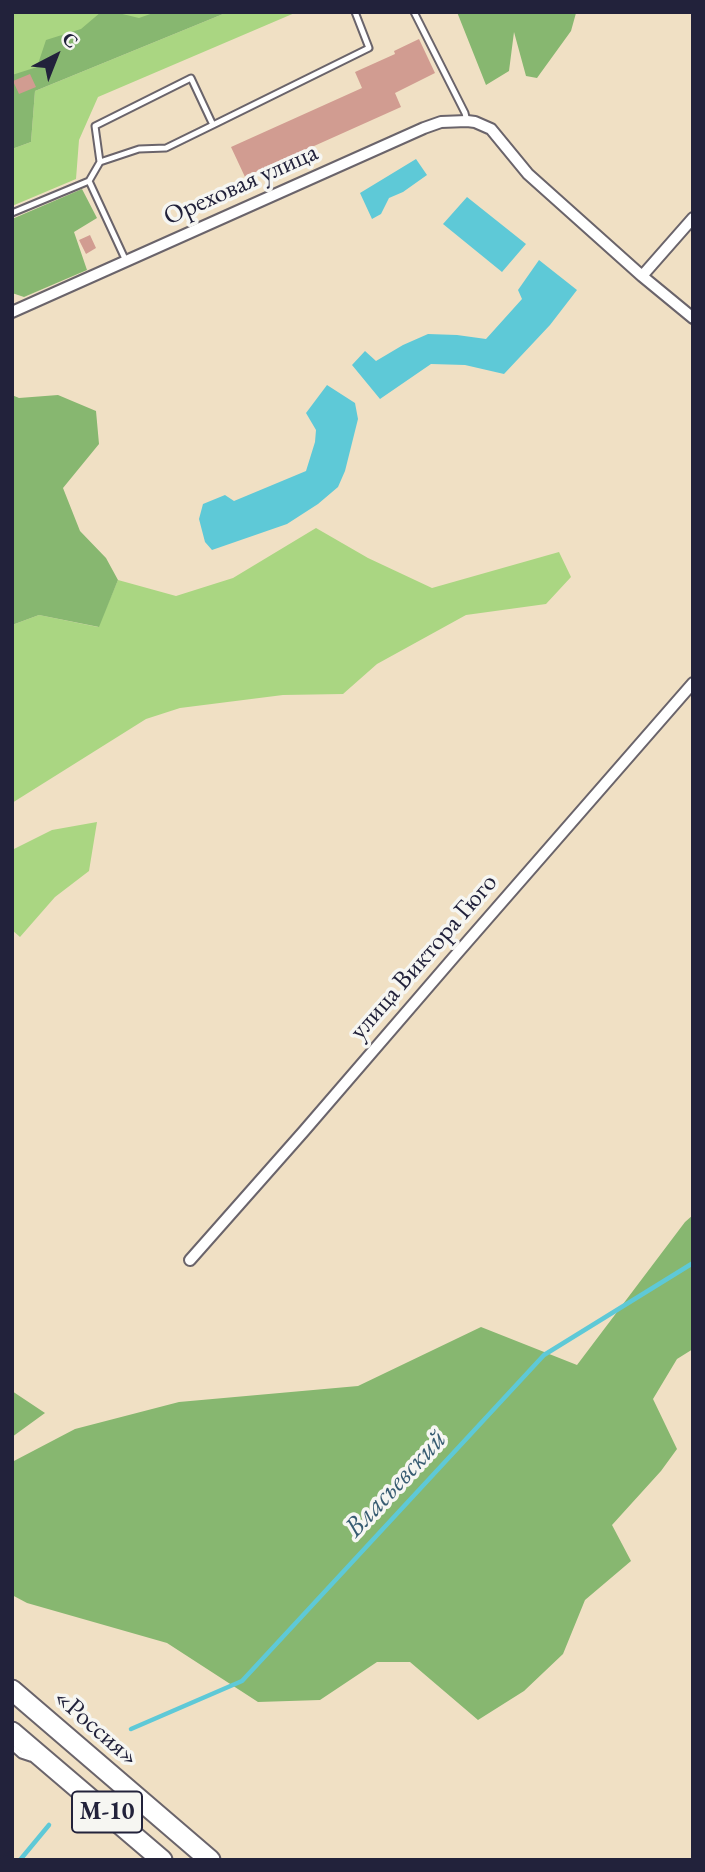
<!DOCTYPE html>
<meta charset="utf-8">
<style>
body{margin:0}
#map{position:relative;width:705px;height:1872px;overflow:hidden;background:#f0e0c4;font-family:"EB Garamond",serif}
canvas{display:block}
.frame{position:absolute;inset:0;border:14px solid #22223b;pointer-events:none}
.north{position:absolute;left:21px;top:21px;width:70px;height:70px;-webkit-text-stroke:5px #f6f6f2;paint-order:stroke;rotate:42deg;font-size:19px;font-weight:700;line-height:28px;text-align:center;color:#22223b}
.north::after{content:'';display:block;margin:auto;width:24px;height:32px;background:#22223b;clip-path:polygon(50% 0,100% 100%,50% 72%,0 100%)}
</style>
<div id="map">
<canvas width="705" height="1872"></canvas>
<div class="frame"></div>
<div class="north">С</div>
</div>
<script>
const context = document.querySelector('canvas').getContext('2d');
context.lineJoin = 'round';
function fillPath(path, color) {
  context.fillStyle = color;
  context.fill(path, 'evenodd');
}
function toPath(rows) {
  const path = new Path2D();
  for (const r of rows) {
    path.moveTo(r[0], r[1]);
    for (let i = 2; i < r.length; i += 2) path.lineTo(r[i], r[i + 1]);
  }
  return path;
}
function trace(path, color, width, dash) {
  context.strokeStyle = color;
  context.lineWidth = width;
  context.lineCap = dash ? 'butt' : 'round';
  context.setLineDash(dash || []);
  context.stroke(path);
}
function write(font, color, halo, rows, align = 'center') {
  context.font = font + ' "EB Garamond",serif';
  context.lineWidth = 7;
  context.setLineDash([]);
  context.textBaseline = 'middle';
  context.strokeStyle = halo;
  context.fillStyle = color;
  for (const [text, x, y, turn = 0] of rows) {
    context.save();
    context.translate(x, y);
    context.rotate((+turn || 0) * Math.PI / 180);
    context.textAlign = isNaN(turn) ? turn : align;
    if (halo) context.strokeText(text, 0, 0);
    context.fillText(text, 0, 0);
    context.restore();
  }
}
fillPath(toPath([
 [12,12,185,12,12,95],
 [228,12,297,12,98,97,79,140,76,179,12,206,12,149,31,142,35,91],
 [316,528,368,558,432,588,559,552,571,577,546,604,466,615,377,664,343,694,283,695,180,708,146,719,12,803,12,625,39,615,98,627,118,580,176,596,233,578],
 [97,822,89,871,55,897,20,937,12,930,12,850,52,830]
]), '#aad682');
fillPath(toPath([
 [101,12,114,12,139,18,156,12,228,12,35,91,31,142,12,149,12,75,37,67,46,40,81,29],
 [457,12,578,12,576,13,571,31,537,78,526,76,514,32,509,71,486,85],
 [82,189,97,218,74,232,87,270,24,297,12,293,12,219],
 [12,395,19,398,58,395,96,411,99,444,63,488,80,531,106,558,118,580,99,627,39,615,12,625],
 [693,1215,693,1349,677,1359,653,1399,677,1449,661,1471,612,1525,631,1561,585,1600,563,1654,524,1691,478,1720,410,1662,377,1662,320,1700,258,1702,167,1643,27,1603,12,1595,12,1462,75,1429,179,1402,358,1386,481,1327,577,1365,685,1222],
 [12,1391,45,1413,12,1437]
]), '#87b770');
fillPath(toPath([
 [416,159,427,175,403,192,389,198,381,214,372,219,360,193],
 [467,197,526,244,502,272,443,224],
 [539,260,577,290,550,325,504,374,465,365,431,364,380,399,352,365,365,351,376,361,403,345,428,334,457,335,486,339,522,299,518,290],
 [327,385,355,403,358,419,345,471,338,487,318,504,287,524,212,550,205,542,199,519,203,504,225,495,234,501,306,471,315,442,316,430,306,413]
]), '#5ec9d7');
trace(toPath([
 [131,1729,242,1681,544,1355,693,1263],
 [20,1860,49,1825]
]), '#5ec9d7', 4.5);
fillPath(toPath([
 [419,39,435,73,395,93,401,107,245,177,231,147,362,88,355,72,395,54,394,51],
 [30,74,36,87,19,94,13,81],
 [90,235,96,248,86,254,79,240]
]), '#d19c91');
const service = toPath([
 [414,12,465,113,467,121],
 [100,162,95,126,191,78,213,125,369,48,355,12],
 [89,181,100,162,139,149,166,148,213,125],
 [12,213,89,181,126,261],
 [12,1747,21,1755,30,1758]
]);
const minor = toPath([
 [642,276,693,218],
 [12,312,424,128,441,122,467,121,475,122,491,129,528,174,642,276,693,318],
 [190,1260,304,1131,454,957,693,683]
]);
const trunk = toPath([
 [12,1690,210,1860],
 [12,1732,162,1860]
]);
trace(service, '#6a646b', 9);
trace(minor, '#6a646b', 14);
trace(trunk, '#6a646b', 23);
trace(service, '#fff', 5);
trace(minor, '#fff', 10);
trace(trunk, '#fff', 19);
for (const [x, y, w] of [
 [107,1812,70]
]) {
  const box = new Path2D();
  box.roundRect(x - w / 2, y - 20.5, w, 41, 5);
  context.fillStyle = '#f6f6f2';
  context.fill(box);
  trace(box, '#22223b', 2);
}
write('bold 24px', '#22223b', null, [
 ["М-10",107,1812]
]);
write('26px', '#22223b', '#f6f6f2', [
 ["Ореховая улица",241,185,-24],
 ["улица Виктора Гюго",424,957,-49],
 ["«Россия»",96,1728,41]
]);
write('italic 28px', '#375c72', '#f6f6f2', [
 ["Власьевский",396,1484,-47]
]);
</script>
